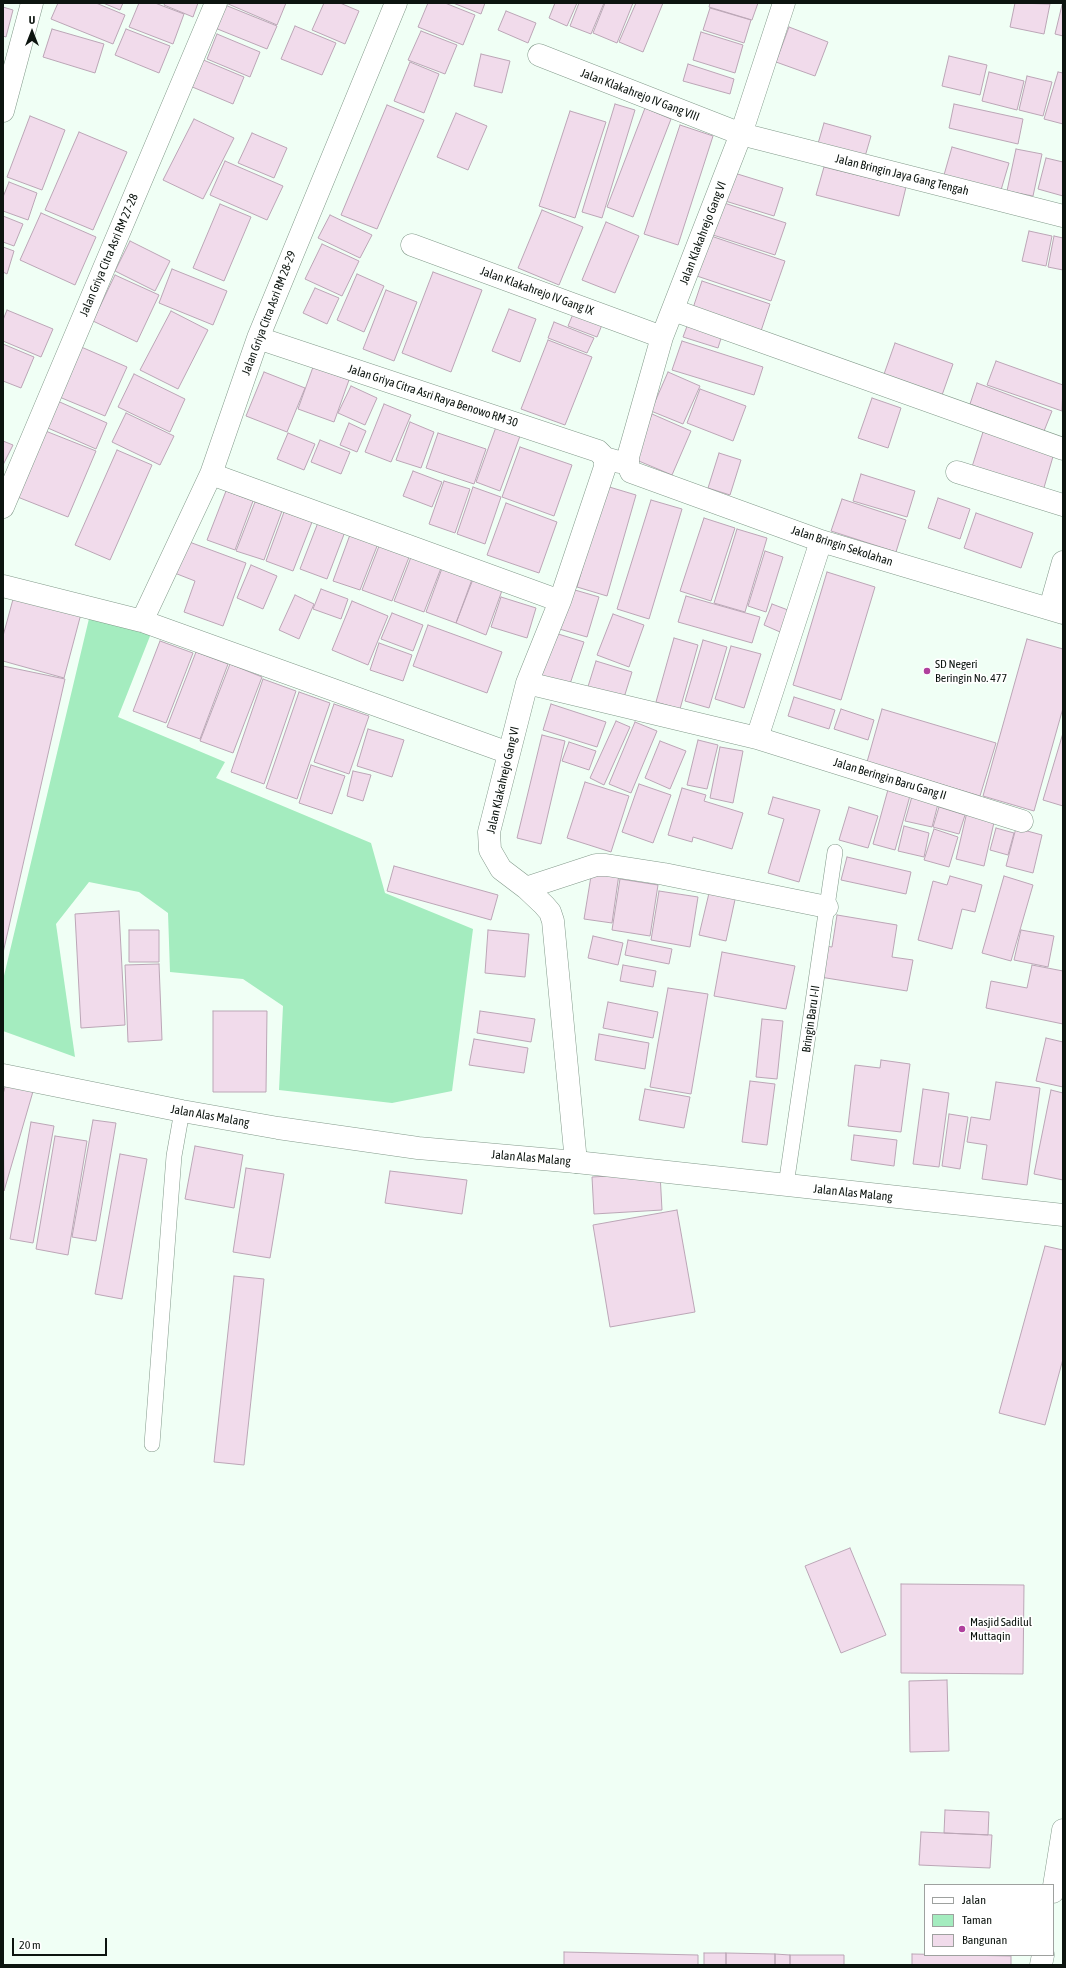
<!DOCTYPE html>
<style>
body{margin:0}
#map{position:relative;width:1066px;height:1968px;overflow:hidden;background:#f0fff5;font-family:"Asap Condensed",sans-serif}
canvas{display:block}
.frame{position:absolute;inset:0;border:4px solid #0c140f;pointer-events:none}
.legend{position:absolute;left:924px;top:1884px;width:130px;height:72px;box-sizing:border-box;background:#fff;border:1px solid #9ea19f;margin:0;padding:5px 7px;list-style:none;font-size:12px;color:#0c140f}
.legend li{display:flex;align-items:center;gap:8px;height:20px}
.legend b{width:20px;border:1px solid #9ea19f}
.north{position:absolute;left:12px;top:12px;width:40px;height:40px;-webkit-text-stroke:3px #fff;paint-order:stroke;rotate:0deg;font-size:11px;font-weight:700;line-height:16px;text-align:center;color:#0c140f}
.north::after{content:'';display:block;margin:auto;width:14px;height:18px;background:#0c140f;clip-path:polygon(50% 0,100% 100%,50% 72%,0 100%)}
.scale{position:absolute;left:12px;top:1938px;width:95px;height:18px;box-sizing:border-box;border:2px solid #0c140f;border-top:0;padding-left:5px;font-size:12px;line-height:14px;white-space:nowrap;color:#0c140f;-webkit-text-stroke:3px #fff;paint-order:stroke}
</style>
<div id="map">
<canvas width="1066" height="1968"></canvas>
<div class="frame"></div>
<ul class="legend">
<li><b style="height:5px;background:#fff"></b>Jalan</li>
<li><b style="height:11px;background:#a4ecbf"></b>Taman</li>
<li><b style="height:11px;background:#f1dbeb"></b>Bangunan</li>
</ul>
<div class="north">U</div>
<div class="scale">20 m</div>
</div>
<script>
const context = document.querySelector('canvas').getContext('2d');
context.lineJoin = 'round';
function fillPath(path, color) {
  context.fillStyle = color;
  context.fill(path, 'evenodd');
}
function toPath(rows) {
  const path = new Path2D();
  for (const r of rows) {
    path.moveTo(r[0], r[1]);
    for (let i = 2; i < r.length; i += 2) path.lineTo(r[i], r[i + 1]);
  }
  return path;
}
function trace(path, color, width, dash) {
  context.strokeStyle = color;
  context.lineWidth = width;
  context.lineCap = dash ? 'butt' : 'round';
  context.setLineDash(dash || []);
  context.stroke(path);
}
function write(font, color, halo, rows, align = 'center') {
  context.font = font + ' "Asap Condensed",sans-serif';
  context.lineWidth = 3.5;
  context.setLineDash([]);
  context.textBaseline = 'middle';
  context.strokeStyle = halo;
  context.fillStyle = color;
  for (const [text, x, y, turn = 0] of rows) {
    context.save();
    context.translate(x, y);
    context.rotate((+turn || 0) * Math.PI / 180);
    context.textAlign = isNaN(turn) ? turn : align;
    if (halo) context.strokeText(text, 0, 0);
    context.fillText(text, 0, 0);
    context.restore();
  }
}
fillPath(toPath([
 [92,606,154,626,118,717,225,762,216,778,371,843,385,893,473,929,452,1091,392,1103,279,1090,283,1006,243,979,170,972,168,913,139,892,89,882,56,924,75,1057,3,1031,3,980]
]), '#a4ecbf');
const building = toPath([
 [58,3,96,3,125,15,113,44,51,19,58,3],
 [103,3,123,3,120,10,103,3],
 [139,3,155,3,184,14,173,44,129,27,139,3],
 [165,3,198,3,193,17,164,5,165,3],
 [226,3,286,3,277,25,226,3],
 [324,3,340,3,359,11,345,44,312,30,324,3],
 [428,3,445,3,475,15,463,45,418,27,428,3],
 [453,3,485,3,481,14,453,3],
 [555,3,577,3,567,26,549,18,555,3],
 [579,3,604,3,591,34,570,26,579,3],
 [605,3,633,3,617,43,593,33,605,3],
 [636,3,663,3,643,52,619,42,636,3],
 [710,3,758,3,752,20,709,7,710,3],
 [1015,3,1050,4,1044,34,1010,27,1015,3],
 [225,5,277,26,267,49,215,28,225,5],
 [1062,5,1063,5,1063,36,1055,34,1062,5],
 [3,7,13,10,6,37,3,36,3,7],
 [710,8,751,20,744,43,703,30,710,8],
 [506,11,536,23,528,43,498,30,506,11],
 [295,26,336,43,322,75,281,59,295,26],
 [789,27,828,42,815,76,776,62,789,27],
 [52,29,104,44,95,73,43,57,52,29],
 [126,29,170,46,159,73,115,55,126,29],
 [421,31,457,45,445,74,408,60,421,31],
 [701,32,743,45,735,73,693,60,701,32],
 [217,34,260,52,250,77,207,59,217,34],
 [481,54,510,61,502,93,474,86,481,54],
 [949,56,987,65,980,95,942,86,949,56],
 [201,59,244,77,233,104,190,86,201,59],
 [410,62,439,74,424,113,394,101,410,62],
 [688,64,734,79,730,94,683,81,688,64],
 [989,72,1024,81,1017,110,982,101,989,72],
 [1058,72,1063,73,1063,124,1044,119,1058,72],
 [1027,76,1052,82,1043,116,1019,110,1027,76],
 [615,104,635,110,602,218,582,212,615,104],
 [954,104,1023,119,1018,144,949,128,954,104],
 [387,105,424,120,377,229,341,215,387,105],
 [645,108,671,119,633,217,607,207,645,108],
 [570,111,606,122,575,218,539,206,570,111],
 [456,113,487,126,468,170,437,157,456,113],
 [30,116,65,130,42,190,7,177,30,116],
 [194,119,234,138,203,199,163,180,194,119],
 [824,123,871,136,864,160,817,147,824,123],
 [680,125,713,136,678,245,644,234,680,125],
 [79,132,127,152,93,230,45,210,79,132],
 [252,133,287,148,274,178,238,163,252,133],
 [952,147,1009,163,1001,190,944,175,952,147],
 [1016,149,1042,154,1033,196,1007,191,1016,149],
 [1046,158,1063,162,1063,196,1038,189,1046,158],
 [225,161,283,186,267,220,210,195,225,161],
 [824,167,906,187,899,216,816,195,824,167],
 [731,172,783,188,774,216,722,200,731,172],
 [9,182,37,193,28,220,3,211,3,197,9,182],
 [721,202,786,223,775,255,710,234,721,202],
 [220,204,251,217,224,281,193,268,220,204],
 [542,210,583,227,559,285,518,268,542,210],
 [41,213,96,237,75,285,20,260,41,213],
 [330,215,372,235,360,258,318,238,330,215],
 [3,216,23,224,14,246,3,242,3,216],
 [606,222,639,236,615,293,582,280,606,222],
 [1029,231,1052,236,1046,266,1022,261,1029,231],
 [705,234,785,261,771,301,691,274,705,234],
 [1054,236,1063,238,1063,270,1048,267,1054,236],
 [130,241,170,261,155,291,115,271,130,241],
 [322,244,359,261,342,296,305,279,322,244],
 [3,247,14,251,7,274,3,272,3,247],
 [172,269,227,291,213,325,159,303,172,269],
 [433,272,482,290,451,372,402,353,433,272],
 [357,274,384,286,364,332,337,320,357,274],
 [115,275,159,295,137,342,93,321,115,275],
 [702,281,770,304,761,331,693,308,702,281],
 [315,288,339,298,327,324,303,313,315,288],
 [386,290,417,302,394,361,363,349,386,290],
 [509,309,536,319,520,362,492,351,509,309],
 [7,310,53,329,41,357,3,341,3,320,7,310],
 [171,311,208,330,178,389,140,370,171,311],
 [573,314,602,325,597,337,568,326,573,314],
 [689,321,723,332,718,348,683,337,689,321],
 [554,322,594,338,587,353,548,338,554,322],
 [548,340,592,357,565,425,521,409,548,340],
 [682,341,763,367,754,395,672,370,682,341],
 [895,343,953,364,941,398,883,377,895,343],
 [3,344,34,357,21,388,3,381,3,344],
 [79,346,127,367,105,416,57,396,79,346],
 [996,361,1063,385,1062,411,987,385,996,361],
 [313,367,349,380,334,422,298,409,313,367],
 [264,372,305,388,287,432,246,416,264,372],
 [668,372,700,386,683,424,651,411,668,372],
 [134,374,185,399,170,432,118,407,134,374],
 [977,383,1052,411,1044,431,970,404,977,383],
 [351,386,377,398,365,425,338,413,351,386],
 [700,389,746,406,733,441,687,423,700,389],
 [872,398,901,408,888,448,858,438,872,398],
 [53,399,107,423,96,449,41,425,53,399],
 [384,404,411,415,391,462,365,452,384,404],
 [126,413,174,436,160,465,112,442,126,413],
 [652,414,691,431,672,475,634,459,652,414],
 [410,422,434,432,421,468,396,460,410,422],
 [349,423,366,431,357,452,340,445,349,423],
 [496,427,520,436,500,491,476,482,496,427],
 [43,430,96,451,68,517,15,496,43,430],
 [983,432,1054,453,1043,491,971,470,983,432],
 [288,433,315,444,304,470,277,459,288,433],
 [438,433,486,449,474,484,426,468,438,433],
 [320,440,350,452,341,474,311,462,320,440],
 [3,441,13,445,3,465,3,441],
 [520,447,572,465,554,516,502,497,520,447],
 [117,450,152,465,110,560,75,545,117,450],
 [719,453,741,460,730,495,708,488,719,453],
 [413,471,442,482,432,507,403,496,413,471],
 [861,474,915,491,907,517,853,501,861,474],
 [444,481,470,489,455,533,429,524,444,481],
 [606,486,636,495,607,596,577,587,606,486],
 [473,487,501,497,485,544,457,534,473,487],
 [226,491,253,501,235,550,207,540,226,491],
 [938,498,970,509,960,539,928,528,938,498],
 [842,499,906,520,896,552,831,531,842,499],
 [651,500,682,509,649,619,617,609,651,500],
 [255,502,282,511,264,560,236,551,255,502],
 [506,503,557,522,539,573,487,555,506,503],
 [284,512,312,522,293,571,266,561,284,512],
 [976,513,1033,533,1021,568,964,548,976,513],
 [704,518,735,528,711,601,680,591,704,518],
 [319,520,346,529,327,579,300,569,319,520],
 [737,529,767,538,745,612,714,603,737,529],
 [351,532,379,541,360,590,333,581,351,532],
 [184,540,246,563,223,626,184,612,195,581,172,572,184,540],
 [381,541,411,552,392,601,362,590,381,541],
 [765,551,783,557,766,612,748,606,765,551],
 [413,552,443,563,424,612,394,601,413,552],
 [444,563,474,574,456,623,426,612,444,563],
 [251,565,277,576,263,609,237,598,251,565],
 [827,572,875,587,841,700,793,685,827,572],
 [475,574,504,585,486,635,456,623,475,574],
 [568,588,599,597,587,637,556,628,568,588],
 [321,589,348,599,341,619,313,609,321,589],
 [15,592,82,610,64,678,3,661,3,636,15,592],
 [295,595,314,604,299,639,279,630,295,595],
 [686,596,760,617,752,643,678,622,686,596],
 [501,597,536,608,527,638,491,627,501,597],
 [352,601,388,616,368,665,332,650,352,601],
 [772,604,796,613,787,635,764,625,772,604],
 [392,613,423,625,413,651,381,639,392,613],
 [613,614,644,625,629,667,597,655,613,614],
 [428,625,502,652,487,693,413,666,428,625],
 [555,633,584,642,567,693,539,684,555,633],
 [674,638,698,645,680,709,656,702,674,638],
 [1027,639,1063,649,1063,708,1034,811,983,796,1027,639],
 [703,640,727,647,709,708,685,701,703,640],
 [160,641,193,653,166,723,133,711,160,641],
 [379,643,412,655,403,681,370,670,379,643],
 [731,646,761,654,744,708,715,699,731,646],
 [196,652,228,664,200,739,167,727,196,652],
 [596,661,632,672,622,704,586,693,596,661],
 [230,664,262,677,233,753,200,741,230,664],
 [3,666,65,679,3,953,3,666],
 [263,679,296,691,264,784,231,772,263,679],
 [299,692,330,703,297,799,266,788,299,692],
 [794,697,835,710,829,729,788,716,794,697],
 [334,704,369,716,349,774,314,762,334,704],
 [551,704,606,722,597,747,543,730,551,704],
 [841,709,874,720,868,740,834,729,841,709],
 [882,709,996,743,980,796,867,762,882,709],
 [616,721,630,727,604,785,590,778,616,721],
 [635,722,657,731,631,793,609,784,635,722],
 [368,729,404,740,392,777,357,766,368,729],
 [1063,733,1063,806,1043,800,1063,733],
 [542,735,565,741,541,844,517,838,542,735],
 [698,740,718,745,707,789,687,785,698,740],
 [660,741,686,751,670,789,645,778,660,741],
 [569,742,596,751,589,770,562,761,569,742],
 [720,747,743,751,733,803,710,798,720,747],
 [311,765,345,776,332,814,299,803,311,765],
 [353,771,371,775,363,801,347,796,353,771],
 [585,782,629,796,611,852,567,838,585,782],
 [639,784,671,795,653,843,622,832,639,784],
 [889,786,911,792,895,850,873,844,889,786],
 [682,788,706,795,704,801,743,813,732,849,693,837,692,842,668,835,682,788],
 [913,793,939,800,932,827,905,821,913,793],
 [773,797,820,810,799,882,768,873,784,819,768,814,773,797],
 [849,807,878,816,868,848,839,840,849,807],
 [939,807,965,815,959,834,933,827,939,807],
 [967,812,995,818,984,866,956,859,967,812],
 [904,826,929,833,924,857,898,851,904,826],
 [996,828,1014,833,1008,855,990,850,996,828],
 [1016,828,1042,835,1033,873,1006,866,1016,828],
 [934,829,958,837,949,867,924,860,934,829],
 [847,857,911,872,906,894,841,880,847,857],
 [394,866,498,895,491,920,387,891,394,866],
 [592,870,619,874,612,923,584,919,592,870],
 [950,876,982,885,975,912,962,909,952,949,918,940,933,881,947,885,950,876],
 [1004,876,1033,885,1011,961,982,953,1004,876],
 [620,879,658,885,650,936,612,930,620,879],
 [710,889,736,895,726,941,699,935,710,889],
 [659,891,698,897,690,947,651,940,659,891],
 [119,911,125,1025,81,1028,75,914,119,911],
 [837,915,897,925,892,957,913,960,907,991,820,977,825,946,832,947,837,915],
 [129,930,159,930,159,962,129,962,129,930],
 [488,930,529,934,525,977,485,973,488,930],
 [1021,930,1054,936,1048,967,1014,960,1021,930],
 [593,936,623,943,618,965,588,958,593,936],
 [628,940,672,949,669,964,625,955,628,940],
 [722,952,795,966,786,1009,714,996,722,952],
 [159,964,162,1040,128,1042,125,965,159,964],
 [623,965,656,971,653,987,620,981,623,965],
 [1032,965,1063,971,1063,1024,986,1008,991,981,1027,988,1032,965],
 [668,988,708,994,691,1094,650,1087,668,988],
 [608,1002,658,1012,653,1038,603,1028,608,1002],
 [213,1011,267,1011,266,1092,213,1092,213,1011],
 [480,1011,535,1019,531,1042,477,1033,480,1011],
 [762,1019,783,1021,777,1079,756,1077,762,1019],
 [599,1034,649,1043,645,1069,595,1060,599,1034],
 [1046,1038,1063,1042,1063,1087,1036,1081,1046,1038],
 [474,1039,528,1048,524,1073,469,1065,474,1039],
 [881,1060,910,1064,901,1132,848,1126,855,1065,880,1068,881,1060],
 [7,1080,34,1088,4,1191,3,1094,7,1080],
 [750,1081,775,1084,767,1145,742,1142,750,1081],
 [996,1082,1040,1088,1027,1185,982,1179,987,1145,967,1142,971,1117,990,1120,996,1082],
 [645,1089,690,1097,684,1128,639,1120,645,1089],
 [923,1089,949,1093,939,1167,913,1164,923,1089],
 [1051,1090,1063,1093,1063,1180,1034,1174,1051,1090],
 [949,1114,968,1117,960,1169,942,1166,949,1114],
 [93,1120,116,1123,96,1241,72,1237,93,1120],
 [31,1122,54,1126,33,1243,10,1239,31,1122],
 [854,1135,897,1140,894,1166,851,1160,854,1135],
 [55,1136,87,1141,68,1255,36,1249,55,1136],
 [195,1146,243,1155,234,1208,185,1199,195,1146],
 [120,1154,147,1159,122,1299,95,1294,120,1154],
 [246,1168,284,1174,270,1258,233,1252,246,1168],
 [390,1171,467,1180,462,1214,385,1203,390,1171],
 [660,1173,662,1210,594,1214,592,1177,660,1173],
 [677,1210,695,1312,610,1327,593,1225,677,1210],
 [1045,1246,1063,1250,1063,1359,1045,1425,999,1413,1045,1246],
 [234,1276,264,1279,244,1465,214,1462,234,1276],
 [850,1548,886,1635,841,1653,805,1566,850,1548],
 [901,1584,1024,1585,1023,1674,901,1673,901,1584],
 [947,1680,949,1751,910,1752,909,1681,947,1680],
 [945,1810,989,1812,988,1835,944,1833,945,1810],
 [921,1832,992,1835,990,1868,919,1865,921,1832],
 [564,1952,698,1955,698,1965,564,1965,564,1952],
 [704,1953,726,1953,726,1965,704,1965,704,1953],
 [726,1953,775,1954,775,1965,726,1965,726,1953],
 [775,1954,790,1955,790,1965,775,1965,775,1954],
 [912,1954,1011,1956,1011,1965,912,1965,912,1954],
 [790,1955,844,1955,844,1965,790,1965,790,1955]
]);
fillPath(building, '#f1dbeb');
trace(building, '#bba6b6', 1);
const service = toPath([
 [786,1185,835,852],
 [152,1444,174,1156,182,1111]
]);
const minor = toPath([
 [784,3,741,134,662,337,628,457,628,465,631,472,821,541,1063,613],
 [539,55,741,134,1063,216],
 [3,111,32,3],
 [412,245,662,337],
 [673,310,1063,449],
 [258,338,598,451,605,458,619,462],
 [957,472,1063,505],
 [211,474,560,601],
 [3,507,216,3],
 [3,586,142,621,509,753],
 [1050,608,1063,562],
 [142,621,211,474,258,338,396,3],
 [527,683,757,738,1022,821],
 [757,738,821,541],
 [526,888,596,865,606,865,664,874,827,907],
 [576,1162,553,921,550,912,544,905,526,888,501,869,490,850,489,832,527,683,560,601,605,467,605,458]
]);
const tertiary = toPath([
 [1053,1892,1063,1830],
 [1041,1965,1043,1955]
]);
const secondary = toPath([
 [3,1075,182,1111,278,1128,418,1148,576,1162,1063,1215]
]);
trace(service, '#839a8b', 16);
trace(minor, '#839a8b', 23);
trace(tertiary, '#839a8b', 23);
trace(secondary, '#839a8b', 23);
trace(service, '#fff', 15);
trace(minor, '#fff', 22);
trace(tertiary, '#fff', 22);
trace(secondary, '#fff', 22);
for (const [x, y, r, color] of [
 [927,671,4,"#b0409d"],
 [962,1629,4,"#b0409d"]
]) {
  const dot = new Path2D();
  dot.arc(x, y, r, 0, 2 * Math.PI);
  context.fillStyle = color;
  context.fill(dot);
  trace(dot, '#fff', 1.5);
}
write('12px', '#0c140f', '#fff', [
 ["Jalan Klakahrejo IV Gang VIII",640,95,21],
 ["Jalan Bringin Jaya Gang Tengah",902,175,14],
 ["Jalan Klakahrejo Gang VI",703,233,-69],
 ["Jalan Griya Citra Asri RM 27-28",109,255,-67],
 ["Jalan Klakahrejo IV Gang IX",537,291,20],
 ["Jalan Griya Citra Asri RM 28-29",269,313,-69],
 ["Jalan Griya Citra Asri Raya Benowo RM 30",433,396,18],
 ["Jalan Bringin Sekolahan",842,546,18],
 ["Jalan Beringin Baru Gang II",890,779,17],
 ["Jalan Klakahrejo Gang VI",503,780,-77],
 ["Bringin Baru I-II",811,1019,-82],
 ["Jalan Alas Malang",210,1116,10],
 ["Jalan Alas Malang",531,1158,5],
 ["Jalan Alas Malang",853,1193,6]
]);
write('12px', '#0c140f', '#fff', [
 ["SD Negeri",935,664],
 ["Beringin No. 477",935,678],
 ["Masjid Sadilul",970,1622],
 ["Muttaqin",970,1636]
], 'left');
</script>
